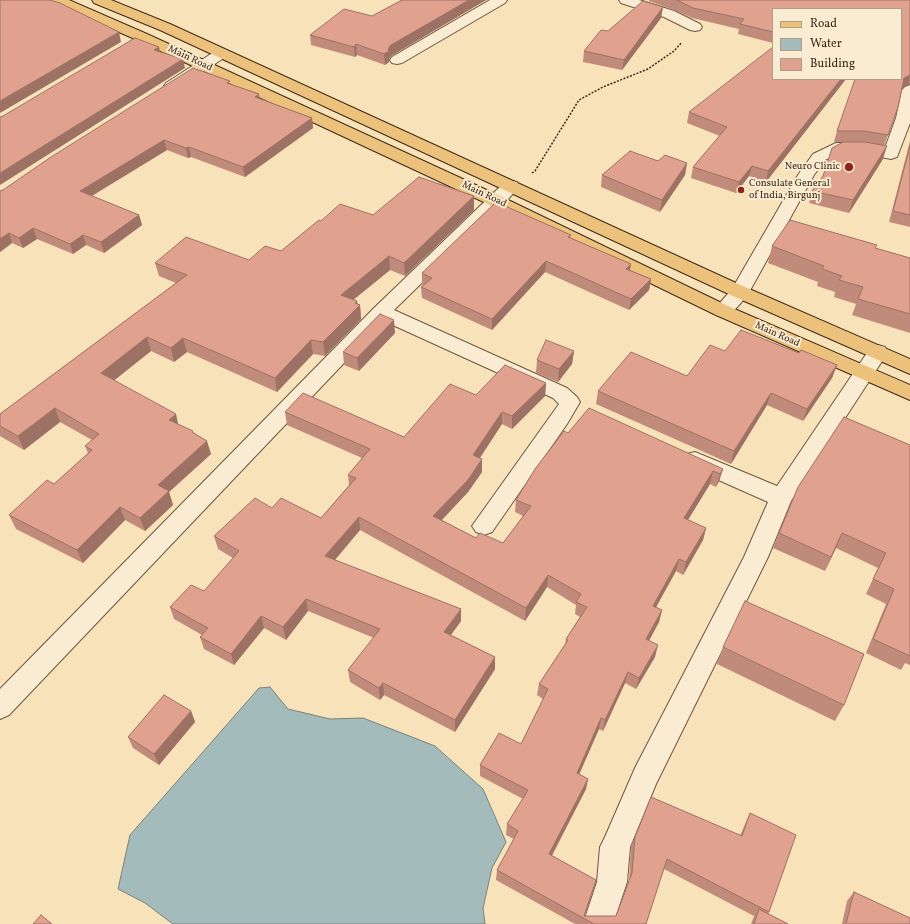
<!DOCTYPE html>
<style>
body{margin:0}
#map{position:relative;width:910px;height:924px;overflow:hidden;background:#f8e2b9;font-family:Vollkorn,serif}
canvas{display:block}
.legend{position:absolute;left:772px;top:8px;width:130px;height:72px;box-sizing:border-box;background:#faecd2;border:1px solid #ae9e87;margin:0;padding:5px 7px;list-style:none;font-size:12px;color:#3d2917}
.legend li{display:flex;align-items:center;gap:8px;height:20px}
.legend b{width:20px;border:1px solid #ae9e87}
</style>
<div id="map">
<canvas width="910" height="924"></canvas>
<ul class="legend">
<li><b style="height:5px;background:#ecc17c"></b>Road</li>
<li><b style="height:11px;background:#a3bbbb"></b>Water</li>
<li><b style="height:11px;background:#e0a28f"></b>Building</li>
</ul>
</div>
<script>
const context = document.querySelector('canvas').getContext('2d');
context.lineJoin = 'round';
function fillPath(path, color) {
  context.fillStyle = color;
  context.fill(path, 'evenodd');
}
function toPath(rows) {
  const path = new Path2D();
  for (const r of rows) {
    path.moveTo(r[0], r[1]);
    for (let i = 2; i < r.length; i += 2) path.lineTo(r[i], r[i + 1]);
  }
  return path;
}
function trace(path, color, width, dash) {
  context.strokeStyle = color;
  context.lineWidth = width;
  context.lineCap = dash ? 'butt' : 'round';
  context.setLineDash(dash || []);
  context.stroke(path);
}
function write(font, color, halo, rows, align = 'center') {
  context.font = font + ' Vollkorn,serif';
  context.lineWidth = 4;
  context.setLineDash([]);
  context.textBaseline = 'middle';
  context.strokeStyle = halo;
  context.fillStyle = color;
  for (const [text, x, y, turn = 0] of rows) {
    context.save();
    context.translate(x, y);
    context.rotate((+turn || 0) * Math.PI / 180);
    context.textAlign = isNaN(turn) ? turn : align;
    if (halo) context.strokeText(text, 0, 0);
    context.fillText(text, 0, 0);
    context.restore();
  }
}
const water = toPath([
 [270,687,288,709,330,719,363,718,435,746,483,789,506,842,492,868,483,908,485,924,173,924,145,903,118,889,130,835,259,688,270,687]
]);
fillPath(water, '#a3bbbb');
trace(water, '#7a8179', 1);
const minor = toPath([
 [490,0,507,0,505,3,402,63,397,64,392,63,390,60,392,57,490,0],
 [619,0,639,0,674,11,700,24,702,27,700,30,695,31,690,30,664,17,621,3,619,0],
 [222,49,227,50,229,53,227,56,176,89,171,90,166,89,164,86,166,83,217,50,222,49],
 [910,85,910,123,897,157,891,159,861,153,839,153,825,160,814,175,747,296,730,315,723,317,716,315,713,311,732,289,798,175,813,154,836,143,861,143,885,148,896,118,902,90,905,87,910,85],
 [511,181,517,182,519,186,517,190,394,310,567,388,577,397,580,402,567,424,492,532,484,535,476,532,472,526,559,404,553,398,384,321,9,715,0,719,0,689,374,308,505,182,511,181],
 [878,345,885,347,888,352,791,501,768,557,656,784,630,847,627,882,613,924,583,924,597,882,600,847,605,837,635,768,744,557,768,502,687,466,684,460,687,454,695,452,777,486,871,347,878,345]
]);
const major = toPath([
 [51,0,69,0,147,34,502,197,730,307,910,385,910,400,716,315,490,205,137,40,53,3,51,0],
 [92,0,111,0,170,24,747,288,910,359,910,374,733,296,160,30,94,3,92,0]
]);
trace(minor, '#6c5740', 2);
trace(major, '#3d2917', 2);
trace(toPath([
 [532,173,535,171,579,100,603,87,648,69,674,51,682,42]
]), '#3d2917', 1.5, [2, 1.5]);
fillPath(minor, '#faecd2');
fillPath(major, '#ecc17c');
fillPath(toPath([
 [402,0,486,0,391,56,389,59,389,62,385,65,357,55,355,57,311,45,310,35,372,16],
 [649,0,910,0,910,84,909,84,902,88,898,107,884,146,883,159,849,213,809,203,812,191,864,142,834,142,837,131,901,79,773,9,773,43,738,34,739,29,692,18,674,10,649,1],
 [663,7,661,18,622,70,583,62,584,51,608,31],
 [773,79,846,79,766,182,749,176,736,193,691,178,693,167,720,136,687,123,689,112],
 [230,84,259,94,259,98,312,118,313,128,245,177,191,157,188,158,167,150,92,196,139,215,142,225,104,253,86,245,73,254,37,239,23,248,12,243,0,252,0,191,3,190],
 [910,141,910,227,889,222],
 [658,161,687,163,685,175,660,212,601,187,602,175],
 [474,196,474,210,405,276,390,270,353,300,357,304,360,305,361,319,325,356,313,354,277,392,187,352,174,362,151,351,114,380,178,424,194,433,211,454,169,492,173,505,145,531,125,520,83,563,16,529,9,515,54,484,88,453,85,446,92,440,60,422,24,450,0,436,0,414,176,283,159,276,155,263,249,260,281,251,321,221,373,215],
 [571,235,570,238,630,270,651,279,649,290,629,310,545,272,492,330,422,298,421,287,423,285,422,284,422,273],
 [772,246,875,248,910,258,910,333,852,315,856,304,834,297,835,292,817,286,818,282,768,263],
 [395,333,359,371,344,365,343,352],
 [574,351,572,364,558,382,536,373,537,360],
 [725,351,799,353,837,365,832,378,803,421,767,405,731,464,596,404,598,391,687,376],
 [546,383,545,396,512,429,502,424,480,458,482,472,468,492,442,520,476,538,503,543,523,516,515,512,516,500,568,433,723,469,719,481,716,487,710,484,688,520,706,528,703,540,683,575,676,571,656,607,662,610,659,622,649,641,655,657,636,689,625,683,603,731,599,729,579,774,588,779,586,789,552,856,596,880,585,916,616,916,629,881,631,847,635,837,740,836,745,824,750,813,769,912,768,914,788,924,751,924,754,916,664,869,646,924,575,924,496,880,497,870,514,839,506,835,507,824,523,799,480,776,480,765,521,744,543,699,537,695,539,684,565,645,566,639,580,617,575,614,576,605,547,587,525,621,360,530,335,560,461,609,461,621,451,635,495,657,495,669,455,732,384,695,380,700,350,682,348,670,374,638,308,611,286,640,264,628,234,665,204,649,200,637,202,635,174,619,170,607,204,591,233,558,218,549,214,536,272,508,321,518,349,485,348,475,362,458,287,425,285,412,404,437,476,395],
 [910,445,910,665,905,663,901,670,866,653,886,604,866,594,878,568,836,548,825,571,773,548,779,533],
 [723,647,844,705,835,721,717,664],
 [191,711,195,722,159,765,133,748,128,737],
 [854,892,910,924,842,924,847,901]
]), '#c18b7b');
fillPath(toPath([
 [469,0,486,0,391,56,389,59,389,62,385,65,384,54,391,45],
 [663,7,661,18,622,70,624,60],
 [119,32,121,42,0,113,0,101],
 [356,44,357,55,355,57,354,47],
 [159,47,161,56,154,50],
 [183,59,185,68,0,185,0,173],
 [910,75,909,84,901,89,904,78],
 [841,79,846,79,766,182,768,171],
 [259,94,260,104,255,97],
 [312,118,313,128,245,177,243,167],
 [164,140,167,150,83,201,80,191],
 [887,146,883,159,849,213,853,200],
 [189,147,191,157,188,158,186,148],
 [687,163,685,175,660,212,662,200],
 [752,166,749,176,736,193,739,182],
 [474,196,474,210,405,276,404,263],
 [139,215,142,225,104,253,101,242],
 [33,228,37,239,23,248,19,238],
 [9,233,12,243,0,252,0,239],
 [83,235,86,245,73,254,70,244],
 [389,256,390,270,342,309,341,295],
 [546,261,545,272,492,330,492,319],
 [631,264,629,275,626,269],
 [651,279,649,290,629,310,631,299],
 [357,301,358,307,360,305,361,319,325,356,323,342],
 [394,320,395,333,359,371,357,358],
 [147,337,151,351,106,387,101,373],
 [183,338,187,352,174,362,171,348],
 [311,340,313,354,277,392,275,378],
 [574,351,572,364,558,382,559,369],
 [837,365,832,378,803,421,807,409],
 [546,383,545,396,512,429,512,416],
 [771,393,767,405,731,464,734,451],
 [55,408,60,422,24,450,18,436],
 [502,412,502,424,473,468,473,455],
 [176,414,179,428,169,420],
 [207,441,211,454,169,492,173,505,145,531,140,518,158,485],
 [482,459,482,472,468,492,434,528,433,516],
 [723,469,719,481,716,487,720,474],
 [713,471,710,484,681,531,684,518],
 [120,507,125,520,83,563,77,550],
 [359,517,360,530,327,569,325,556],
 [706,528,703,540,683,575,686,562],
 [842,533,836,548,825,571,831,557],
 [679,559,676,571,650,618,653,606],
 [548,575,547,587,525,621,526,608],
 [306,599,308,611,286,640,283,627],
 [461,609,461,621,444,644,444,632],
 [662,610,659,622,643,651,646,639],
 [261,616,264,628,234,665,231,654],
 [658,645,655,657,636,689,639,678],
 [495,657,495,669,455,732,455,720],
 [628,672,625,683,603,731,605,720],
 [383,683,384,695,380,700,379,688],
 [191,711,195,722,159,765,154,754],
 [601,718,599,729,575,784,577,773],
 [588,779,586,789,547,864,549,854]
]), '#9d7164');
const building = toPath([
 [0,0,50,0,60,3,119,32,0,101,0,0],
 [402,0,469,0,391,45,388,49,389,51,384,54,356,44,354,47,310,35,344,9,372,16,402,0],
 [677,0,910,0,910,75,904,78,898,107,888,135,864,131,837,131,855,79,901,79,901,9,773,9,773,32,740,24,744,19,693,8,677,0],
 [643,1,663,7,624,60,584,51,601,30,608,31,643,1],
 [135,38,159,47,154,50,183,59,0,173,0,117,3,116,135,38],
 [773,47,773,79,841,79,768,171,752,166,739,182,693,167,727,127,689,112,773,47],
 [193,68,230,81,227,83,259,94,255,97,312,118,243,167,189,147,186,148,164,140,80,191,139,215,101,242,83,235,70,244,33,228,19,238,9,233,0,239,0,191,3,190,51,157,193,68],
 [843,142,865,142,887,146,853,200,812,191,823,176,832,148,843,142],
 [910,146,910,215,893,211,910,146],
 [630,151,658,161,665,155,687,163,662,200,602,175,630,151],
 [419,177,474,196,404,263,389,256,341,295,357,301,355,303,360,305,323,342,311,340,275,378,183,338,171,348,147,337,101,373,176,414,169,420,193,431,192,432,207,441,158,485,169,491,140,518,120,507,77,550,9,515,47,480,54,484,92,450,85,446,99,434,55,408,18,436,0,426,0,414,187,275,155,263,186,237,249,260,265,246,281,251,319,220,321,221,340,204,373,215,419,177],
 [496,202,571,235,568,237,631,264,626,269,651,279,631,299,546,261,492,319,421,287,432,278,422,273,496,202],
 [790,220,877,245,875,248,910,258,910,314,858,299,863,287,839,280,842,276,822,269,824,266,772,246,790,220],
 [380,314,394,320,357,358,343,352,380,314],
 [741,330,799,353,801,350,837,365,807,409,771,393,734,451,598,391,631,352,687,376,710,345,725,351,741,330],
 [546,340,574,351,559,369,537,360,546,340],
 [505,365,546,383,512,416,502,412,473,455,482,459,468,480,433,516,476,538,480,533,503,543,531,506,516,500,535,469,564,431,568,433,589,408,723,469,720,474,713,471,684,518,706,528,686,562,679,559,653,606,662,610,646,639,658,645,639,678,628,672,605,720,601,718,577,773,588,779,549,854,596,880,584,916,616,916,632,873,635,837,651,797,742,836,750,813,796,835,769,912,667,859,646,924,594,924,497,870,518,831,507,824,528,790,480,765,499,733,521,744,548,689,539,684,568,640,566,639,587,607,576,602,581,594,548,575,526,608,359,517,325,556,461,609,444,632,495,657,455,720,383,683,379,688,348,670,380,629,306,599,283,627,261,616,231,654,200,637,208,628,170,607,191,585,204,591,239,551,214,536,255,498,272,508,281,498,321,518,356,478,348,475,370,449,285,412,303,393,404,437,450,384,476,395,505,365],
 [844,417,910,445,910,656,873,639,894,589,873,579,886,553,842,533,831,557,779,533,798,487,844,417],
 [745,601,864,654,844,705,723,647,745,601],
 [164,695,191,711,154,754,128,737,164,695],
 [854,892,910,918,910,924,846,924,854,892],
 [759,909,788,924,754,924,759,909],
 [41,915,52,924,33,924,41,915]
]);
fillPath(building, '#e0a28f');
trace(building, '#9d7164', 1);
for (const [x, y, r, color] of [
 [849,167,5,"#8f2418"],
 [741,190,4,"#8f2418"]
]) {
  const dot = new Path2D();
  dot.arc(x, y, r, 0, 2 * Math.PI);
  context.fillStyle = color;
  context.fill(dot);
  trace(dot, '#faecd2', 1.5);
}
write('10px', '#3d2917', '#faecd2', [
 ["Main Road",190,59,25],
 ["Main Road",484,195,25],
 ["Main Road",777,335,24]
]);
write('10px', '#3d2917', '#faecd2', [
 ["Neuro Clinic",840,167],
 ["Consulate General",749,184,"left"],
 ["of India, Birgunj",749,196,"left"]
], 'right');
</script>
